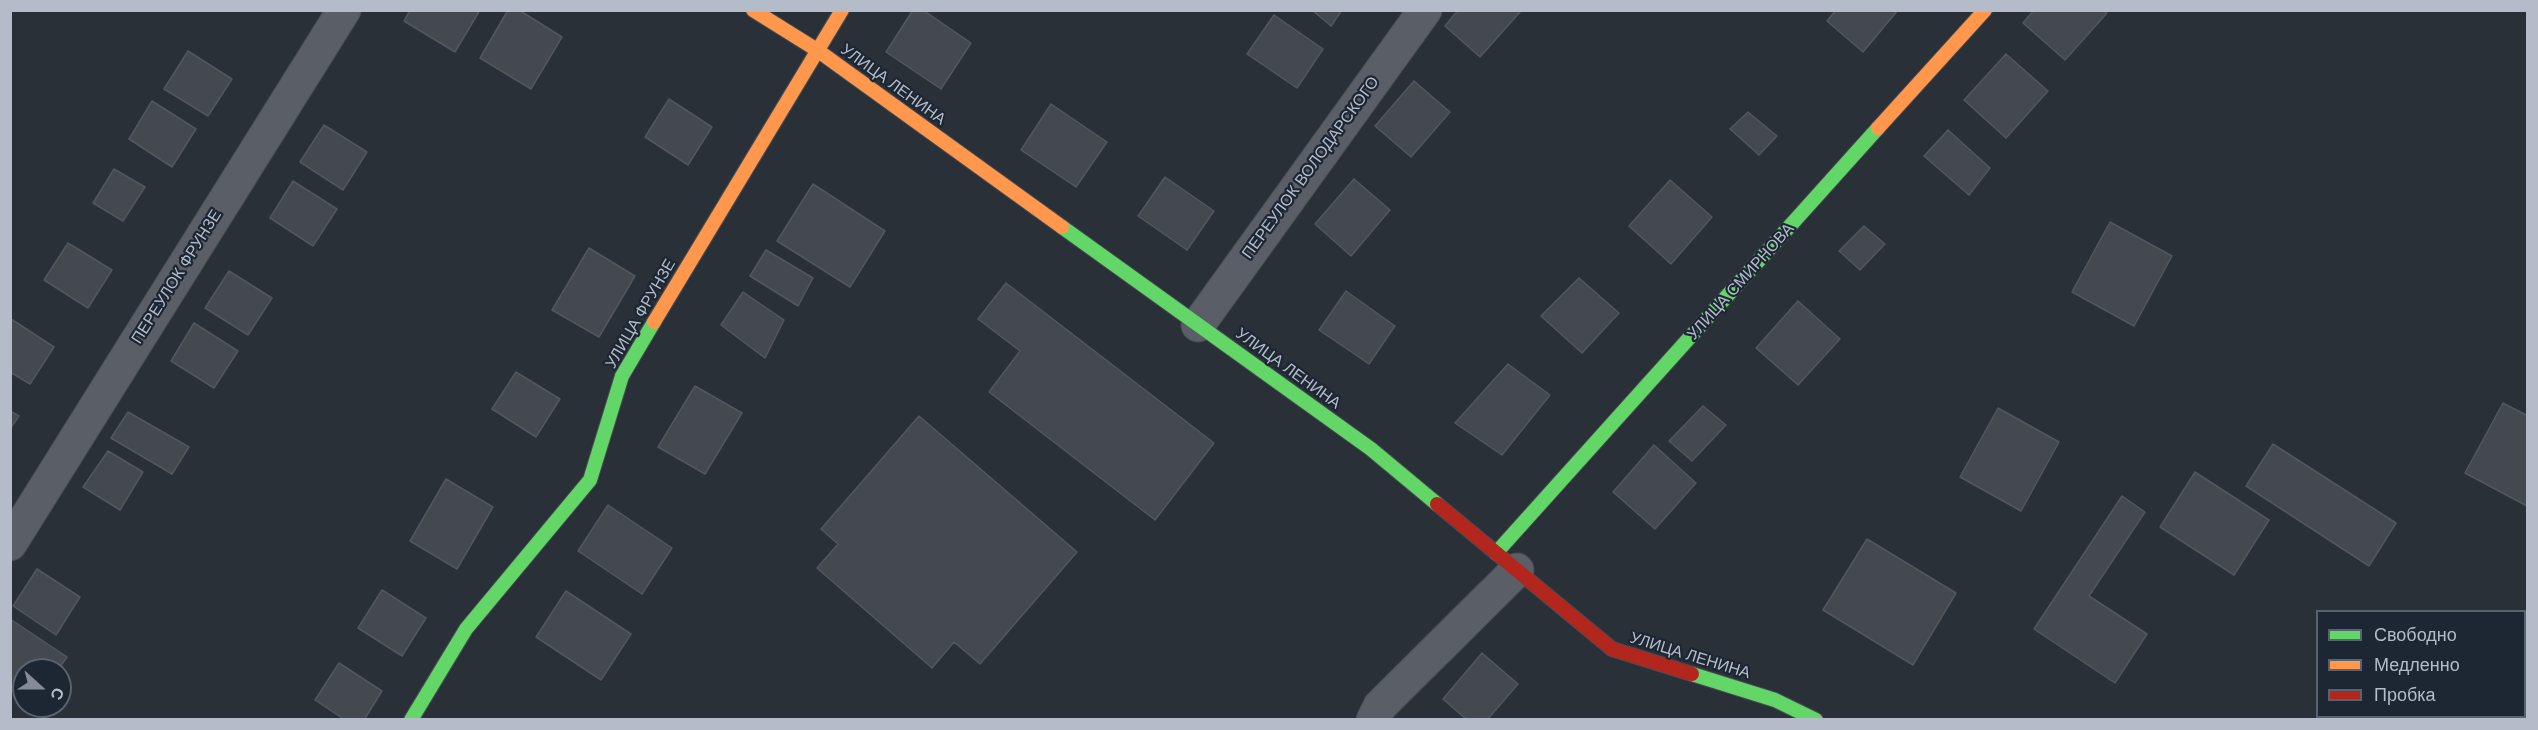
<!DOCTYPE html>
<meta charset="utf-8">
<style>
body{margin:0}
#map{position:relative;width:2538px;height:730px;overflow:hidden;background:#2a3038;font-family:Helvetica,sans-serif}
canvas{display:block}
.frame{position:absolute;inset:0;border:12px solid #b4bcc9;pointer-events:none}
.legend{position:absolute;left:2316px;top:610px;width:210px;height:108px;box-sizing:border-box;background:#1d2633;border:2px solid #59626f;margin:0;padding:8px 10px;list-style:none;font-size:18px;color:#b4bcc9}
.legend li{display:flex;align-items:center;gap:12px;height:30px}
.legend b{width:30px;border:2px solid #59626f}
.north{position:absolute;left:12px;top:658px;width:60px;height:60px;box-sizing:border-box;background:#1d2633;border:2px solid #59626f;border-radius:50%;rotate:111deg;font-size:16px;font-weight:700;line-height:24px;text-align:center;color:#b4bcc9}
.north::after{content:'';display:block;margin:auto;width:21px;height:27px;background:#848b96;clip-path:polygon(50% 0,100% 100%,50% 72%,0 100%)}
</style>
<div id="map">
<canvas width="2538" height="730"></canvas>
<div class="frame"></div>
<ul class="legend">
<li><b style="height:8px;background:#63d668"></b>Свободно</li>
<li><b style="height:8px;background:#ff974d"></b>Медленно</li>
<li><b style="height:8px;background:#b3261e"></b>Пробка</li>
</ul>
<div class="north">С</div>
</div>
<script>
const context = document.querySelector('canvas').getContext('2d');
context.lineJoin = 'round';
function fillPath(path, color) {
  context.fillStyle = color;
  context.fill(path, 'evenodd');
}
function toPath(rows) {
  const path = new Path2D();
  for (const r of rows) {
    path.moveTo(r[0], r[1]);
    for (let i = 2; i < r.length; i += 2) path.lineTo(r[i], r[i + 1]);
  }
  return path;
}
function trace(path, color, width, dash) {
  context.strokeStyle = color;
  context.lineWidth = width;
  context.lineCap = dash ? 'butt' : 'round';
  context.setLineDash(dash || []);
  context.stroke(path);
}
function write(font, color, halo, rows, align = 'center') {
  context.font = font + ' Helvetica,sans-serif';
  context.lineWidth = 4.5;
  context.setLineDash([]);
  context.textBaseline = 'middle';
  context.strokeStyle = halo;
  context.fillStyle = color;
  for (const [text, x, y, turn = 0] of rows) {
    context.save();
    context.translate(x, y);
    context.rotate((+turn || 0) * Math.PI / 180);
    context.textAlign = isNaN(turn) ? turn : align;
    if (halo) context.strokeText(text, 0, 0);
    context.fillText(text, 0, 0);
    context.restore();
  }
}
const building = toPath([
 [410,10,480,10,455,52,404,21,410,10],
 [508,10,519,10,562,37,531,89,480,58,508,10],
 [913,10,923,10,971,43,941,89,886,52,913,10],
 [1312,10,1342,10,1331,26,1312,10],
 [1458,10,1518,10,1520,12,1480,57,1445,26,1458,10],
 [1836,10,1898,10,1863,52,1827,21,1836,10],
 [2034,10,2103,10,2107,13,2065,60,2023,23,2034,10],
 [1274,15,1323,49,1297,88,1247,54,1274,15],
 [188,51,232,79,208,116,164,89,188,51],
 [2006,54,2048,91,2006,138,1964,100,2006,54],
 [1414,81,1450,112,1411,157,1375,126,1414,81],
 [669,99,712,127,688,165,645,137,669,99],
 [152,101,196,129,172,167,129,139,152,101],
 [1051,104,1107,142,1076,187,1021,150,1051,104],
 [1748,112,1777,136,1759,155,1730,129,1748,112],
 [324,125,367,152,343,190,300,162,324,125],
 [1948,130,1990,168,1969,195,1924,156,1948,130],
 [114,169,145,187,123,221,93,203,114,169],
 [1165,177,1214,211,1187,250,1138,216,1165,177],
 [1354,179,1390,210,1351,256,1315,224,1354,179],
 [1670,180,1712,217,1671,264,1629,226,1670,180],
 [293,181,337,209,313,246,270,218,293,181],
 [813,184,885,231,850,287,777,241,813,184],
 [2110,222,2172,256,2134,326,2072,292,2110,222],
 [1864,226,1885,244,1860,270,1839,251,1864,226],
 [68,243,112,270,88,308,44,280,68,243],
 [589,248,635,276,599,337,552,310,589,248],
 [766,250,813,278,798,306,750,276,766,250],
 [229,271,272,298,248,335,205,308,229,271],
 [1579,278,1619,313,1582,353,1541,316,1579,278],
 [1006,283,1214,443,1155,520,989,392,1020,351,978,319,1006,283],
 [1346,291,1395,326,1369,364,1319,330,1346,291],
 [743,292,784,320,765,358,721,325,743,292],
 [1798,301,1840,339,1798,385,1756,348,1798,301],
 [11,319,54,347,30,384,10,372,11,319],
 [194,323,238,351,214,388,171,361,194,323],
 [1508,364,1550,395,1502,455,1455,423,1508,364],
 [516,372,560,399,536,437,492,409,516,372],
 [695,386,742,413,705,474,658,447,695,386],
 [2503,403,2528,416,2527,506,2465,473,2503,403],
 [1703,406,1726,425,1692,461,1669,441,1703,406],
 [1998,408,2059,442,2021,511,1960,477,1998,408],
 [10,411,19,416,10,429,10,411],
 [128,412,189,447,172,474,111,438,128,412],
 [919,416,1077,552,980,664,954,642,932,668,817,568,838,544,821,529,919,416],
 [2273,444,2396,523,2369,566,2246,486,2273,444],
 [1654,445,1696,483,1655,529,1613,492,1654,445],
 [108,451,143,472,120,510,83,487,108,451],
 [2195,472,2269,520,2234,575,2160,527,2195,472],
 [446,479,493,507,457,569,410,541,446,479],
 [2122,496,2145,512,2089,596,2147,634,2115,683,2034,629,2122,496],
 [608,505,672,548,642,594,578,551,608,505],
 [1867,539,1956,593,1913,665,1823,610,1867,539],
 [37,569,80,597,56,635,13,606,37,569],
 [382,590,426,618,402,656,358,628,382,590],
 [566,591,631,634,601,680,536,637,566,591],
 [10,619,67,657,58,670,24,670,24,694,10,685,10,619],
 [1482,653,1518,684,1487,720,1467,720,1443,699,1482,653],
 [339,663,382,691,364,720,345,720,315,700,339,663]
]);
fillPath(building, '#444950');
trace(building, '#52575f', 1.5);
const street = toPath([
 [1198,325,1425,10],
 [10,544,344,10],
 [1373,720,1380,706,1517,570]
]);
const fast = toPath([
 [1062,227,1371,449,1437,504],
 [1496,553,1878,128],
 [1692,674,1775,700,1816,720],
 [411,720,466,629,590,480,622,376,654,322]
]);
const slow = toPath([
 [753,10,817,50,1062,227],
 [1878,128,1985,10],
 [654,322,842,10]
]);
const jam = toPath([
 [1437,504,1612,649,1692,674]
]);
trace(street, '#484c53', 35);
trace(fast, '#484c53', 16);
trace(slow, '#484c53', 16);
trace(jam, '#484c53', 16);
trace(street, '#5a5e66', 33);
trace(fast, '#63d668', 14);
trace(slow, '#ff974d', 14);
trace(jam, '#b3261e', 14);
write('16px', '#b4bcc9', '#1d2633', [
 ["УЛИЦА ЛЕНИНА",893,85,36],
 ["ПЕРЕУЛОК ВОЛОДАРСКОГО",1311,168,-54],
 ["ПЕРЕУЛОК ФРУНЗЕ",177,277,-58],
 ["УЛИЦА СМИРНОВА",1741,282,-48],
 ["УЛИЦА ФРУНЗЕ",641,314,-60],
 ["УЛИЦА ЛЕНИНА",1288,369,36],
 ["УЛИЦА ЛЕНИНА",1690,656,17]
]);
</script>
